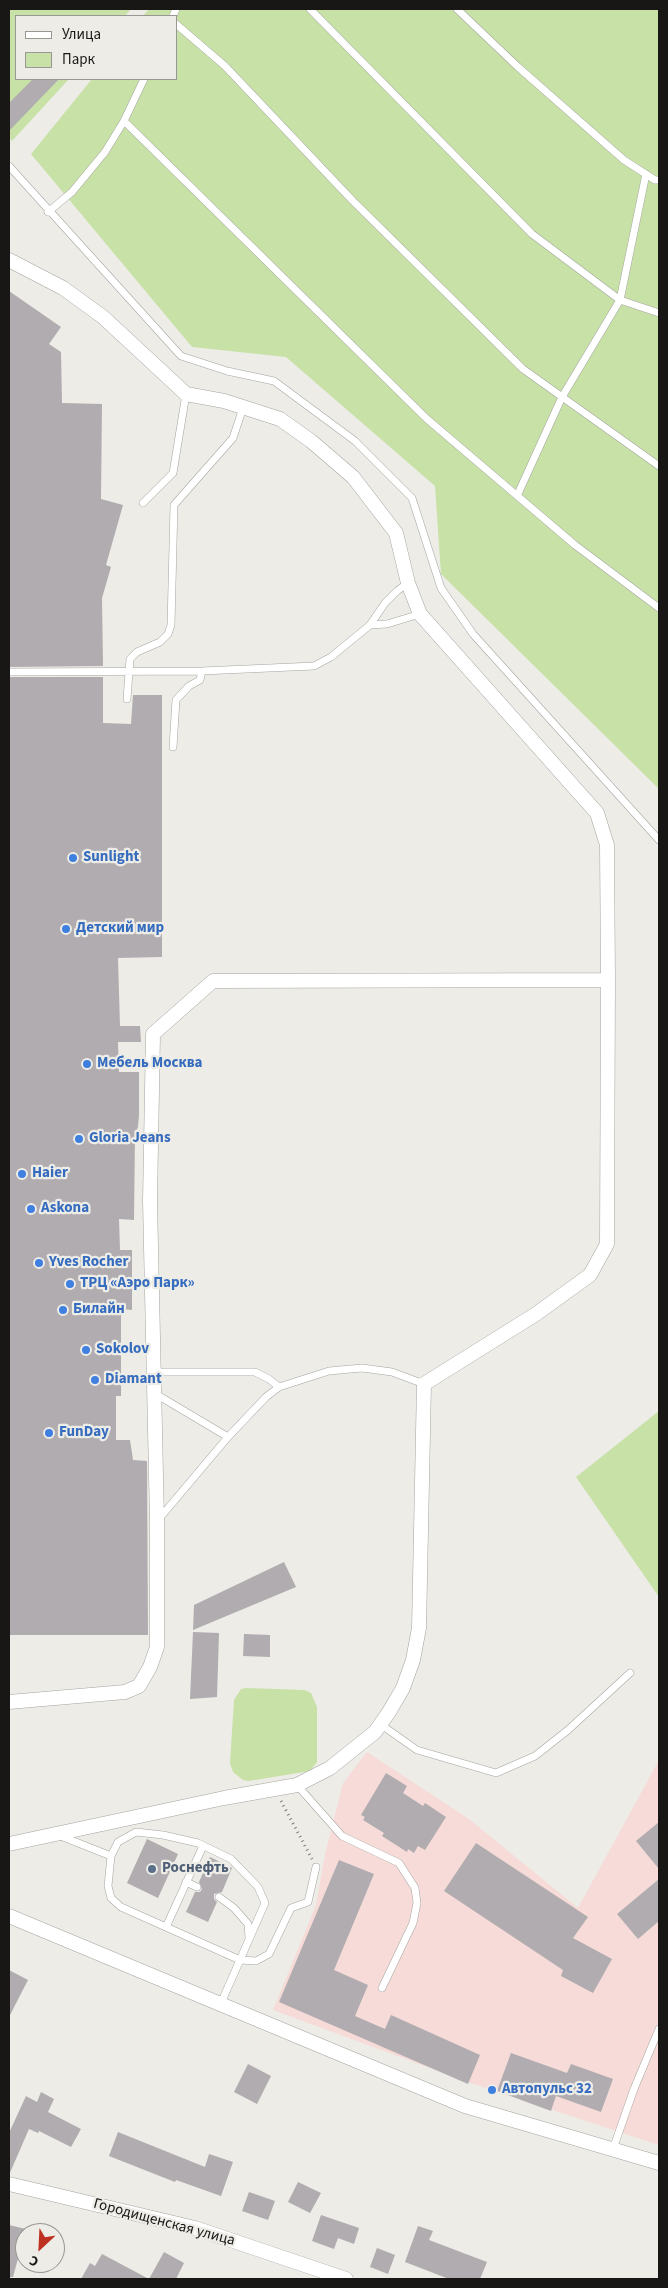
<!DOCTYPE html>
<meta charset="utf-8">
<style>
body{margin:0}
#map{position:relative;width:668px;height:2288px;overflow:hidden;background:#edece7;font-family:"Source Sans 3",sans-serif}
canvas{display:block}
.frame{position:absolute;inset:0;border:10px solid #181716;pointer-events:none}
.legend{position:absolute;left:15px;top:15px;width:162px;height:65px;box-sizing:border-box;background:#edece7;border:1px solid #989793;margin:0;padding:6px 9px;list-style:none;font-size:15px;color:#181716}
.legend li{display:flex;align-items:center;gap:10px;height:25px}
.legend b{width:25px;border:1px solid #989793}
.north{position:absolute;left:15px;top:2223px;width:50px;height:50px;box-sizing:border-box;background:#edece7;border:1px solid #989793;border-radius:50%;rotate:205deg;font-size:14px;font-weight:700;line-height:20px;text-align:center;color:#181716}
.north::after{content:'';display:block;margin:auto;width:18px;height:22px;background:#be3121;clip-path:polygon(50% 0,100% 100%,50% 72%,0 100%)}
</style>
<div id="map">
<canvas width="668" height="2288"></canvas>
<div class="frame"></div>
<ul class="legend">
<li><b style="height:6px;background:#fff"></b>Улица</li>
<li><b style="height:14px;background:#c8e1a7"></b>Парк</li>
</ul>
<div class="north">С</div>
</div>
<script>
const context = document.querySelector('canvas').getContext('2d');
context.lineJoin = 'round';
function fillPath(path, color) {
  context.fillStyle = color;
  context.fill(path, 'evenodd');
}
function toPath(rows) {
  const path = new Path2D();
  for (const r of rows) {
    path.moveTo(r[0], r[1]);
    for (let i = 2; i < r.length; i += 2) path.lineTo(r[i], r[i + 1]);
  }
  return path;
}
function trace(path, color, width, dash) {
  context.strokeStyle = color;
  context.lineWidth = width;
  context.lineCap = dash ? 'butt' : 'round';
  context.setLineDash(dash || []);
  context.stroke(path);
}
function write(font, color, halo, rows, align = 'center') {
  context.font = font + ' "Source Sans 3",sans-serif';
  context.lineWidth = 4.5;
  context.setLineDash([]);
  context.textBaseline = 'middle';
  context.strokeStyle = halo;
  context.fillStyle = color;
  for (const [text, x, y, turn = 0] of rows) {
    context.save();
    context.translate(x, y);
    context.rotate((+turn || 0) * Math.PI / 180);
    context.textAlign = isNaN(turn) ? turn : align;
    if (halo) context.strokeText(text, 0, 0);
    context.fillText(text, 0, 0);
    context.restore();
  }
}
fillPath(toPath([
 [367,1752,469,1819,578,1908,659,1760,659,2145,468,2082,273,2010,316,1905,325,1855,343,1783]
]), '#f6dbd8');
fillPath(toPath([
 [9,9,131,9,125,16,16,16,16,79,69,79,12,141,9,137],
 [149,9,659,9,659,789,441,574,435,486,286,357,192,347,31,154,92,79,176,79,176,16,143,16],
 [659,1411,659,1597,576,1477],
 [246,1688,305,1690,311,1693,317,1707,317,1762,310,1771,249,1781,243,1780,233,1772,230,1763,234,1700,241,1689]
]), '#c8e1a7');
fillPath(toPath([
 [33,79,59,79,9,131,9,103],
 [9,291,61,327,49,344,61,352,62,403,102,404,101,499,123,505,106,565,111,567,102,598,103,666,9,667],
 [9,677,103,677,103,723,131,724,133,695,162,695,162,957,118,958,120,1026,140,1026,141,1042,118,1042,119,1072,139,1072,139,1115,138,1127,135,1134,134,1220,119,1219,120,1250,132,1250,132,1310,121,1309,121,1396,116,1396,116,1440,130,1440,133,1460,147,1461,148,1635,9,1635],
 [284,1562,296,1587,193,1630,194,1605],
 [193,1632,219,1633,217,1697,190,1699],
 [244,1634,270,1635,270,1657,243,1656],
 [386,1773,407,1786,403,1793,423,1806,425,1803,446,1817,425,1850,418,1846,414,1853,408,1849,407,1852,382,1836,384,1833,363,1820,365,1817,361,1815],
 [659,1822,659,1869,636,1841],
 [147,1839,178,1854,158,1898,127,1883],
 [476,1843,588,1917,573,1938,612,1959,593,1993,561,1976,563,1970,444,1891],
 [210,1857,232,1868,222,1892,214,1894,214,1899,217,1902,208,1922,186,1912,195,1892,200,1892,202,1889,199,1882],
 [339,1860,374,1874,334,1970,368,1985,355,2016,385,2029,391,2015,480,2055,468,2084,279,2002],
 [659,1879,659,1921,638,1939,617,1914],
 [9,1970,28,1980,9,2017],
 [511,2053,567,2073,571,2064,613,2079,601,2112,556,2096,551,2111,497,2091],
 [248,2064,271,2076,257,2104,234,2092],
 [41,2092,54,2099,48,2112,81,2129,71,2147,39,2131,38,2133,29,2129,9,2175,9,2133,26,2096,37,2102],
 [118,2132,205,2167,209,2154,233,2162,221,2196,176,2180,175,2182,109,2156],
 [298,2182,321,2193,310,2213,288,2202],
 [249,2192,275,2201,268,2220,242,2211],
 [321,2215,359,2228,354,2244,338,2238,334,2249,312,2241],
 [9,2225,26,2229,13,2277,9,2277],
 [418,2226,433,2231,429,2240,487,2262,480,2279,449,2279,405,2262],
 [377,2248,395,2255,388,2274,370,2267],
 [164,2252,184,2263,176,2279,149,2279],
 [102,2254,149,2279,81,2279,90,2263,95,2266]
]), '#b0acaf');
const lane = toPath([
 [310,9,532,234,620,300,659,313],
 [457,9,518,67,624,160,655,180,659,180],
 [173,16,176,9],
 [176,24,225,66,352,200,523,369,659,466],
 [124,121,427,419,575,545,659,608],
 [9,166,181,356,227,371,274,381,355,441,412,498,441,588,473,634,659,840],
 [48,212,72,192,105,152,124,121,144,79],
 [517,496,562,397,620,300,646,174],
 [143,503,173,473,186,394],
 [370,625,387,624,420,614],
 [9,672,202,671,314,666,331,657,370,625,385,603,397,591,408,583],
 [127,699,130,659,137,652,160,642,168,634,171,625,174,505,233,438,243,408],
 [173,747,176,700,189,686,200,680,202,671],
 [153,1372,255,1372,269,1379,279,1387],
 [154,1393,228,1437],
 [158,1520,228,1437,266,1397,279,1387,329,1371,362,1368,392,1372,424,1384],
 [380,1724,417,1750,496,1773,535,1756,568,1730,630,1673],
 [297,1785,342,1836,399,1863,415,1888,417,1903,413,1923,382,1988],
 [58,1835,111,1856,108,1886,111,1898,121,1907,240,1960,221,2003],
 [111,1856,118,1842,136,1832,163,1835,198,1843,231,1859,258,1887,265,1903,240,1960,256,1961,269,1954,291,1908,308,1902,316,1867],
 [186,1882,197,1887],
 [219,1897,234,1908,248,1924,249,1938],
 [166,1927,203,1846],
 [613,2149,634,2089,659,2029]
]);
const street = toPath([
 [9,260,63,288,103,317,186,394,224,401,280,419,311,441,353,477,396,533,408,583,420,614,597,813,607,845,608,980,607,1244,590,1275,536,1314,424,1384,419,1628,413,1660,403,1688,389,1712,375,1732,330,1768,297,1785,224,1798,9,1844],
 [9,1702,125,1692,139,1686,150,1667,157,1647,157,1521,150,1201,153,1034,213,981,608,980],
 [9,1916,465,2106,659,2163],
 [9,2184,195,2228,346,2279]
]);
trace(lane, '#a5a4a0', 8);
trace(street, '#a5a4a0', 15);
trace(toPath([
 [281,1801,312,1859]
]), '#7a7976', 3, [1, 4]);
trace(lane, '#fff', 7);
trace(street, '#fff', 14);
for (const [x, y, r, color] of [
 [73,858,5,"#3f7fe0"],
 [66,929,5,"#3f7fe0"],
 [87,1064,5,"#3f7fe0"],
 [79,1139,5,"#3f7fe0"],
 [22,1174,5,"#3f7fe0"],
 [31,1209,5,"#3f7fe0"],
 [39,1263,5,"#3f7fe0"],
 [70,1284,5,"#3f7fe0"],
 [63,1310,5,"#3f7fe0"],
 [86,1350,5,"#3f7fe0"],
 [95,1380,5,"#3f7fe0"],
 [49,1433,5,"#3f7fe0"],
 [152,1869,5,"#5c6f8a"],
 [492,2090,5,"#3f7fe0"]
]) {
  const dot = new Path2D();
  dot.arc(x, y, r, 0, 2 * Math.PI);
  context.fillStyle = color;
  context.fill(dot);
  trace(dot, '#edece7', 2);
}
write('bold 15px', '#366cbe', '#edece7', [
 ["Sunlight",83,858],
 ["Детский мир",76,929],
 ["Мебель Москва",97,1064],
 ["Gloria Jeans",89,1139],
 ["Haier",32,1174],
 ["Askona",41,1209],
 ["Yves Rocher",49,1263],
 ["ТРЦ «Аэро Парк»",80,1284],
 ["Билайн",73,1310],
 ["Sokolov",96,1350],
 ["Diamant",105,1380],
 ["FunDay",59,1433],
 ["Автопульс 32",502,2090]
], 'left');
write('bold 15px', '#4e5e75', '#edece7', [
 ["Роснефть",162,1869]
], 'left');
write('15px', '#181716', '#edece7', [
 ["Городищенская улица",164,2223,15]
]);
</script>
